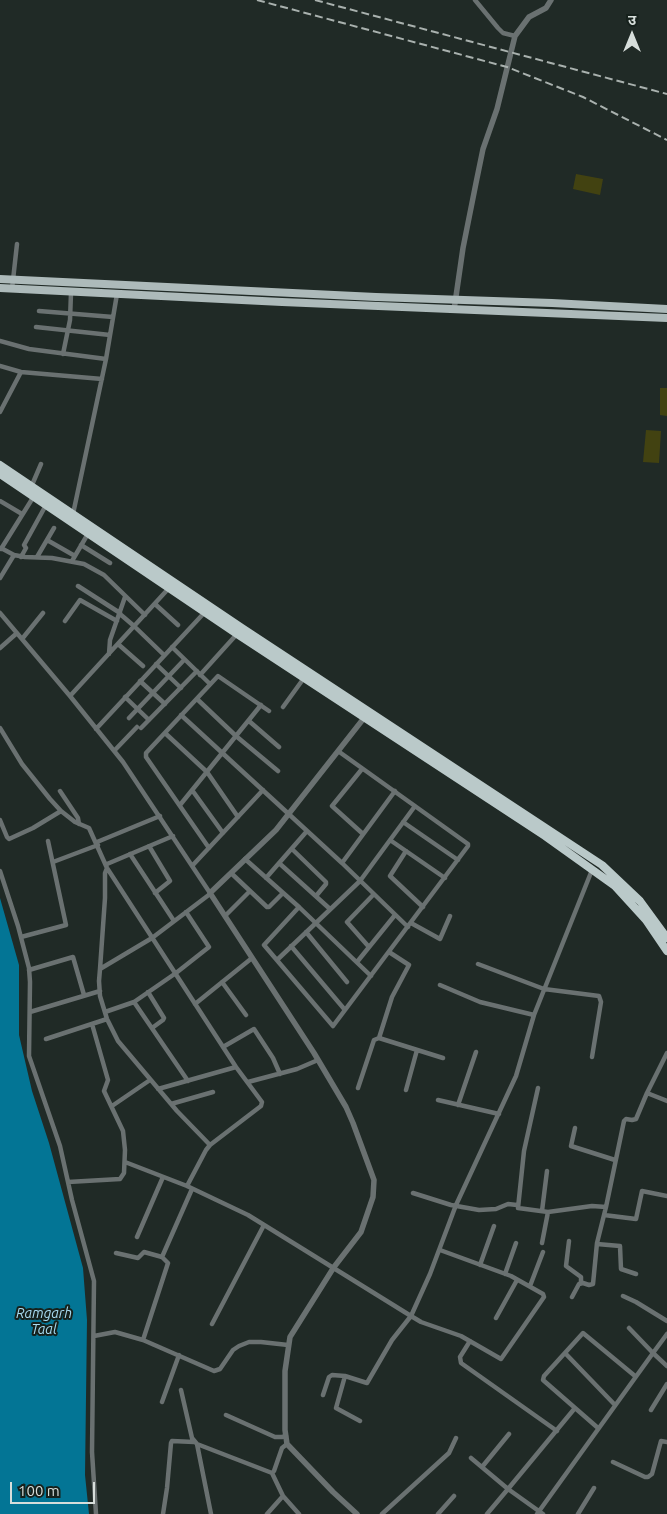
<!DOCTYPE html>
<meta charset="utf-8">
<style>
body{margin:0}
#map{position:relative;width:667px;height:1514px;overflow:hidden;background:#202a26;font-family:Ubuntu,"Noto Sans Devanagari",sans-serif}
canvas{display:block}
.north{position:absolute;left:607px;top:10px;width:50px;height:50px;-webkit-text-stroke:4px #16211c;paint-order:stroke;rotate:0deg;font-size:14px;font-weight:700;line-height:20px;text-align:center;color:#d7dedb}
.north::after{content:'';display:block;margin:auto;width:18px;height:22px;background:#d7dedb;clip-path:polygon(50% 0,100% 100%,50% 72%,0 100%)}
.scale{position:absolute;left:10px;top:1482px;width:85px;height:22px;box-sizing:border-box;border:2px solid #d7dedb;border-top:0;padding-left:6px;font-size:15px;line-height:18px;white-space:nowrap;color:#d7dedb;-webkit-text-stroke:4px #16211c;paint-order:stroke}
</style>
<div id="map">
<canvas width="667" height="1514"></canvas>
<div class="north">उ</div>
<div class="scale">100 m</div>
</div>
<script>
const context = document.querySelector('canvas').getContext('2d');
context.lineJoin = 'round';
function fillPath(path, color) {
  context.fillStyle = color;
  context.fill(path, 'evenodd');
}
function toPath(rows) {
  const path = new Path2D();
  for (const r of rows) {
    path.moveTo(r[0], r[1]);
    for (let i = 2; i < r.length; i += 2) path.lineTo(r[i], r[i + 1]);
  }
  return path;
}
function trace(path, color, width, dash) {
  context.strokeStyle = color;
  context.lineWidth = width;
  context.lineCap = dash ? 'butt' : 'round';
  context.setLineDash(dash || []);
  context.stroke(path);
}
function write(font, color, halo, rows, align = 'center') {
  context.font = font + ' Ubuntu,sans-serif';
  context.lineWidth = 4;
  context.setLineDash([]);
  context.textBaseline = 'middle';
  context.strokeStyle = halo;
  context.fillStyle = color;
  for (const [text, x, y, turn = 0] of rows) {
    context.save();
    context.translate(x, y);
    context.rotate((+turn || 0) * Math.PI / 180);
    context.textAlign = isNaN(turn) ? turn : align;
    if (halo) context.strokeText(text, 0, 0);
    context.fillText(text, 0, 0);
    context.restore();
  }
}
fillPath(toPath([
 [576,174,603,179,600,195,573,189],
 [660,388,667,388,667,416,660,415],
 [646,430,661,431,659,463,643,462]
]), '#424211');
fillPath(toPath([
 [0,898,19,965,19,1035,32,1091,49,1143,83,1268,87,1320,85,1475,89,1514,0,1514]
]), '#037595');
trace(toPath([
 [475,0,498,28,503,33,515,36],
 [12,289,17,244],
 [39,311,113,317],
 [36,327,110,335],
 [0,341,29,349,106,359],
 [63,354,70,320,71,293],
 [0,366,21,372,102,379],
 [0,412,21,372],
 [32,485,41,464],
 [0,501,22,514],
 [73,514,106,359,117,294],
 [47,540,75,556],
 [81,545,110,563],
 [1,548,14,555,25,557,52,558,84,564,104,575,145,615],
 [1,549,34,496],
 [21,557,26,548,24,545,46,505],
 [37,557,54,528],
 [72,561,89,532],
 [0,578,14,555],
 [78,586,120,613],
 [155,604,178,625],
 [0,613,70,696,123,762,210,893],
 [120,614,134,626,164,655],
 [65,621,80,600,117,621],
 [22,639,43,613],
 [118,644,143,666],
 [172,647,210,684],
 [0,648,17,633],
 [109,654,110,640,125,597],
 [156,664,181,688],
 [200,675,237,634],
 [140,681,165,704],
 [70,696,169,588],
 [125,697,149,720],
 [197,699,236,736,278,771],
 [283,707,304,678],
 [181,715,342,863,408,927],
 [129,718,184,660],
 [249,721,279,747],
 [0,728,22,764,50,799,61,811,75,822,89,828,107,868,236,1067,262,1102,261,1106,210,1145],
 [141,728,197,671],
 [96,729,205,612],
 [165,733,207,772,238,817],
 [114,751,137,727],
 [362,769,332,806,363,834],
 [192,790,223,833],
 [60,791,78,818,79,824],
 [180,805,261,705],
 [0,820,7,837,9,839,33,828,61,811],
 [403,822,458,860],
 [390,840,445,878],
 [97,842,160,816],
 [149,846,170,881,155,893],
 [209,848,146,757,146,753,218,676,269,711],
 [292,849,326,882,326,884,316,896],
 [406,851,390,876,423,907],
 [130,854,174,921],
 [245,859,299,907,371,976],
 [53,862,98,845],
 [279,863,330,909],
 [342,863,395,791],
 [107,864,173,836],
 [192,866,263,790],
 [0,871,18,926,29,968,30,982,29,1056,60,1146,72,1200,94,1281,92,1452,96,1514],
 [231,873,267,907,269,907,283,893],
 [266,878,307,831],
 [299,907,264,945,333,1026,468,846,468,844,338,751],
 [225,916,250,891],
 [411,923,440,939,450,916],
 [306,932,347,982],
 [21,937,66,925,48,841],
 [291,946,345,1010],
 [369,947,347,922,374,894],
 [389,952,409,965,392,997,379,1038,443,1058],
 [277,960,360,881,415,806],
 [357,962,395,915],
 [478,964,544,989,599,996,601,1002,592,1057],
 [100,969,105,898,105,873,107,868],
 [29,970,73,957,84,995],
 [222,982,246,1015],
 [440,985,480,1002,534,1015],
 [148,992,164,1018,163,1020,152,1028],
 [134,1002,188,1081],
 [195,1004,252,958],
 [30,1012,100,991],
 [105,1012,134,1002,176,973,209,947,186,912],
 [46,1039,107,1019],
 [223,1047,254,1029,273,1058,280,1074],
 [248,1082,297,1069,318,1060],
 [358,1088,374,1040,379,1038],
 [538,1088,524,1151,518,1208,548,1212,592,1206,606,1207],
 [158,1089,236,1067],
 [406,1090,417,1050],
 [647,1093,667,1101],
 [438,1100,499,1114],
 [171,1104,213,1092],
 [458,1105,476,1052],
 [112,1106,150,1080],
 [575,1128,571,1146,615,1160],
 [125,1162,187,1186,248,1215,411,1316,430,1274,456,1205,516,1076,534,1015,592,870],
 [68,1182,120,1179,124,1173,125,1150,123,1131,104,1091,108,1080,92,1024],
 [187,1186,206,1150,210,1145,177,1111,118,1041,107,1019,100,996,99,981,100,969,152,938,210,894],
 [413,1193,451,1205,479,1210,496,1209,508,1204,517,1205],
 [542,1211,547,1171],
 [604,1215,636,1219,642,1191,667,1196],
 [137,1237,163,1177],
 [569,1241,566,1266,581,1277,581,1283],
 [542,1243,548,1212],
 [597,1244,620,1246,621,1269,636,1274],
 [116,1253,138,1258,144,1252,162,1257],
 [480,1265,494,1226],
 [505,1274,516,1243],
 [530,1286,543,1252],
 [623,1296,636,1302,667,1321],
 [572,1297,579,1284,583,1283,589,1285,593,1284,597,1243,606,1207,624,1121,626,1119,632,1120,636,1119,647,1093,667,1053],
 [496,1318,517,1280],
 [212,1324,264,1225],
 [629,1328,653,1353,667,1334],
 [94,1336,115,1332,143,1340,214,1371,220,1369,233,1350,239,1346,249,1342,261,1342,288,1345],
 [143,1340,168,1263,162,1257,192,1189],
 [470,1341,460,1357,461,1363,557,1431],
 [565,1353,615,1405],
 [345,1376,336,1408,360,1421],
 [181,1390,192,1438,197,1444,272,1473,274,1471,282,1448,287,1444],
 [323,1395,329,1377,332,1375,345,1376,367,1383,392,1340,411,1316,421,1322,461,1336,501,1359,544,1297,543,1294,511,1276,440,1250],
 [162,1402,179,1355],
 [651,1410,667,1384],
 [226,1415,275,1437,282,1437,286,1436],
 [598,1428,543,1380,544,1376,583,1333,635,1376],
 [197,1444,211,1514],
 [471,1458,508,1489,487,1514],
 [613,1462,645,1477,648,1477,652,1474,661,1441,667,1442],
 [482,1467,509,1434],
 [272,1473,283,1496,299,1514],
 [163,1514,167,1488,171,1443,172,1441,194,1442],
 [267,1514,283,1496],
 [382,1514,449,1453,456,1438],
 [438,1514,454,1496],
 [537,1514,653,1353,667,1366],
 [543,1514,508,1489,575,1408],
 [578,1514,594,1488]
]), '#6a7171', 4.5);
trace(toPath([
 [454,310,463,248,476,183,483,149,497,109,515,36,529,17,546,8,551,0],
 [357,1514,333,1492,287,1444,285,1430,285,1371,290,1337,334,1267,361,1232,373,1197,374,1180,353,1123,346,1107,314,1053,210,893,276,830,364,718]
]), '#6a7171', 5.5);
trace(toPath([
 [0,279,376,297,552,303,667,309],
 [0,288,282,302,667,318]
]), '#adbaba', 8);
trace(toPath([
 [0,465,242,628,602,865,640,901,667,938],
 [0,474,237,634,545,836,615,886,646,920,667,951]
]), '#bac9c9', 8);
trace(toPath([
 [257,0,507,67,583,97,667,140],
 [315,0,667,94]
]), '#a9b1ae', 2, [8, 4]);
write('italic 14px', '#a8dcf2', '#16211c', [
 ["Ramgarh",44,1313],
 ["Taal",44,1329]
]);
</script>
